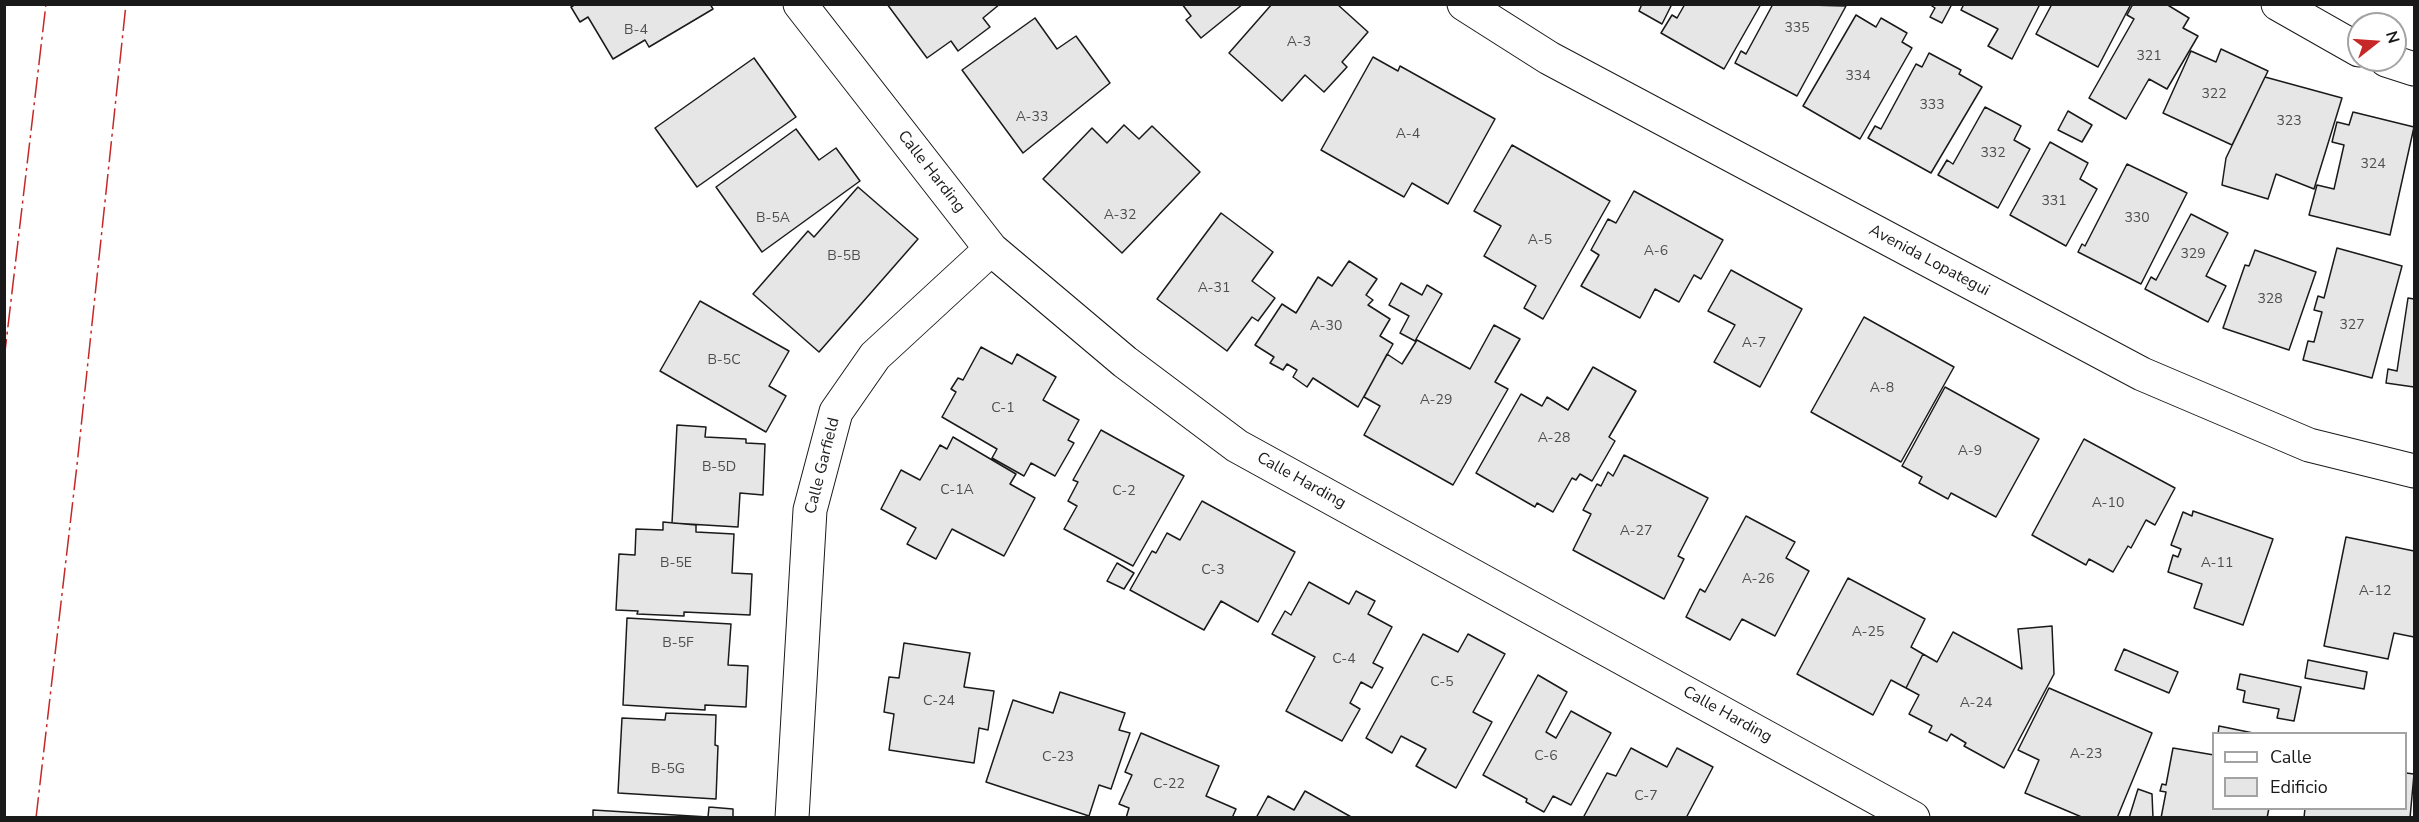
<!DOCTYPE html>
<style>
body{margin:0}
#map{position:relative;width:2419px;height:822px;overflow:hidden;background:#fff;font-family:"Nunito Sans",sans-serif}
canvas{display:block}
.frame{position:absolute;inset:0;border:6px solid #1a1a1a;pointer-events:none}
.legend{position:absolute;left:2212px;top:732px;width:195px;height:78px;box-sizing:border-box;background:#fff;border:2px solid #a3a3a3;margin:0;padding:8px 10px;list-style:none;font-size:18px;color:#1a1a1a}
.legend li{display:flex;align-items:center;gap:12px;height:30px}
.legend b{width:30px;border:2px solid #a3a3a3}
.north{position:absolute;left:2347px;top:12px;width:60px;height:60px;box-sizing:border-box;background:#fff;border:2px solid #a3a3a3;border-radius:50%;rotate:73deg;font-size:16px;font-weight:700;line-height:24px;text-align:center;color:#1a1a1a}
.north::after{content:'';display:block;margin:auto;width:21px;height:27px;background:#c62828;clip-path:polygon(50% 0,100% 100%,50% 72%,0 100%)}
</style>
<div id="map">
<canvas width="2419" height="822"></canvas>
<div class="frame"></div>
<ul class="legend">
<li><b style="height:8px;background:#fff"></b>Calle</li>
<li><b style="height:16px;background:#e6e6e6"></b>Edificio</li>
</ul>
<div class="north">N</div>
</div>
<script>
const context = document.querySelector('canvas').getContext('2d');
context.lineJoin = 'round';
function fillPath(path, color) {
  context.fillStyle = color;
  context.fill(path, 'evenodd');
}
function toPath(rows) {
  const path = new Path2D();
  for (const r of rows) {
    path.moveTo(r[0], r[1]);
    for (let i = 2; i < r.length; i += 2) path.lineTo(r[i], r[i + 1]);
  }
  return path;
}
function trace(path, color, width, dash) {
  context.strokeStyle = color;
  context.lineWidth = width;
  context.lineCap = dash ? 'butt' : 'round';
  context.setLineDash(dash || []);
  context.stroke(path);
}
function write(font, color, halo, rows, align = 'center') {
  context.font = font + ' "Nunito Sans",sans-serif';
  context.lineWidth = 4.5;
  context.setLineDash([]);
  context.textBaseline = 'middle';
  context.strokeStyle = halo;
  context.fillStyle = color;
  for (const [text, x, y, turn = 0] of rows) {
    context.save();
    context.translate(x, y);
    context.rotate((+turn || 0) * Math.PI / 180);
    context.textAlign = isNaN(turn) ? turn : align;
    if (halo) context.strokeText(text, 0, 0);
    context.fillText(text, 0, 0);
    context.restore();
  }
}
const building = toPath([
 [576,4,710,4,713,9,649,47,645,40,613,59,588,17,580,22,571,7,576,4],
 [887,4,1000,4,983,18,990,27,958,51,951,41,927,58,887,4],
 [1182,4,1243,4,1201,38,1186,20,1191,16,1182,4],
 [1272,4,1337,4,1368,32,1342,62,1347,67,1324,92,1305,75,1282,101,1229,53,1272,4],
 [1642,4,1672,4,1662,24,1639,11,1642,4],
 [1685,4,1761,4,1724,69,1661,33,1672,15,1677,18,1685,4],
 [1773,4,1846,6,1797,96,1735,63,1741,51,1746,54,1773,4],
 [1929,4,1952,4,1942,23,1930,17,1935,8,1929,4],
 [1964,4,2040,4,2012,59,1988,46,1998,29,1961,10,1964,4],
 [2052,4,2131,4,2098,67,2036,34,2052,4],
 [2133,4,2166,4,2189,18,2183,28,2198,36,2167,89,2149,79,2126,119,2089,98,2134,19,2127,15,2133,4],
 [1856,15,1876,27,1881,18,1907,33,1902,42,1912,48,1860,139,1803,106,1856,15],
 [1035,18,1057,49,1076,36,1110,83,1023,153,962,70,1035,18],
 [2221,49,2268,71,2232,145,2163,113,2191,51,2216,62,2221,49],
 [1929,53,1961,70,1959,74,1982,87,1931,173,1868,138,1875,126,1881,129,1916,64,1922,67,1929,53],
 [1373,57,1398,71,1400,66,1495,119,1448,204,1412,183,1404,197,1321,150,1373,57],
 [754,58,796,117,697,187,655,128,754,58],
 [2265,77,2342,98,2314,189,2276,174,2268,199,2222,185,2226,158,2265,77],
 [1985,107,2021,126,2014,140,2030,149,1998,208,1938,175,1947,160,1953,164,1985,107],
 [2068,111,2092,125,2082,142,2058,130,2068,111],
 [2353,112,2414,127,2390,235,2309,215,2317,185,2334,189,2344,145,2332,142,2337,122,2349,125,2353,112],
 [1124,125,1139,139,1152,126,1200,172,1122,253,1043,179,1092,128,1107,143,1124,125],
 [796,129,819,160,836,148,860,181,762,252,716,187,796,129],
 [2050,142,2088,163,2080,179,2097,189,2066,246,2010,215,2050,142],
 [1512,145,1610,201,1543,319,1524,308,1536,286,1484,256,1501,226,1474,211,1512,145],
 [2127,164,2187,193,2141,284,2078,252,2082,244,2085,246,2127,164],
 [858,187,918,239,819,352,753,294,808,231,814,237,858,187],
 [1634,191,1723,240,1701,279,1694,275,1679,302,1655,289,1640,318,1581,286,1599,255,1591,250,1608,219,1616,223,1634,191],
 [1221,213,1273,252,1252,281,1275,298,1258,321,1252,317,1227,351,1157,299,1221,213],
 [2191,214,2228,233,2206,276,2226,286,2208,322,2145,289,2151,277,2156,280,2191,214],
 [2337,248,2402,266,2372,378,2303,360,2308,341,2314,342,2322,312,2314,310,2318,296,2324,298,2337,248],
 [2255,250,2316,272,2289,350,2223,328,2245,265,2249,266,2255,250],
 [1349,261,1377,279,1366,295,1373,300,1368,305,1390,319,1380,336,1393,344,1358,407,1313,378,1307,387,1293,377,1297,370,1287,364,1283,370,1270,363,1274,357,1255,345,1282,304,1296,313,1318,277,1332,286,1349,261],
 [1731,270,1802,309,1760,387,1714,362,1735,325,1708,311,1731,270],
 [1401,283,1422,295,1427,285,1442,294,1415,341,1400,333,1409,316,1389,305,1401,283],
 [2408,298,2414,299,2414,387,2386,383,2388,369,2397,371,2408,298],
 [700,301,789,351,769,386,786,396,766,432,660,371,700,301],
 [1864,317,1954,367,1901,462,1811,412,1864,317],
 [1494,325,1520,339,1495,382,1508,389,1453,485,1364,435,1380,406,1364,397,1387,354,1402,364,1417,340,1470,369,1494,325],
 [981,347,1012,364,1017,354,1056,377,1043,400,1079,420,1068,440,1074,443,1055,476,1031,463,1024,476,992,458,997,449,942,417,956,392,951,389,958,378,963,380,981,347],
 [1593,367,1636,391,1609,437,1615,441,1592,481,1580,474,1576,480,1572,478,1553,512,1537,503,1535,507,1476,473,1521,394,1542,406,1547,397,1568,410,1593,367],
 [1945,387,2039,439,1996,517,1951,493,1948,499,1919,483,1922,477,1902,466,1945,387],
 [677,425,706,427,705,437,746,439,746,443,765,444,763,495,740,493,738,527,672,523,677,425],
 [1101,430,1184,476,1133,566,1064,529,1077,506,1068,501,1078,482,1073,480,1101,430],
 [953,437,1016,474,1010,484,1035,498,1004,556,952,529,936,559,907,544,916,528,881,509,901,470,920,480,940,445,947,449,953,437],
 [2084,439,2175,488,2155,525,2146,520,2131,548,2128,546,2113,572,2089,559,2086,565,2032,535,2084,439],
 [1624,455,1708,498,1678,556,1684,559,1664,599,1573,550,1591,514,1583,510,1597,484,1601,486,1608,472,1613,476,1624,455],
 [1202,501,1295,552,1258,622,1221,601,1204,630,1130,590,1152,551,1156,553,1167,533,1180,540,1202,501],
 [2193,511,2273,539,2243,625,2194,608,2202,584,2168,572,2173,555,2178,557,2181,549,2171,545,2183,512,2192,516,2193,511],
 [1746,516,1795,542,1786,558,1809,571,1775,636,1742,619,1730,640,1686,617,1700,589,1705,592,1746,516],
 [663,522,696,525,696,532,734,534,732,573,752,574,750,615,684,612,684,616,637,614,638,611,616,610,619,554,635,555,636,529,663,530,663,522],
 [2346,537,2414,551,2414,637,2394,633,2388,659,2324,646,2346,537],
 [1117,563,1134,573,1124,589,1107,581,1117,563],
 [1848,578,1925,619,1911,647,1923,654,1906,688,1891,680,1873,715,1797,674,1848,578],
 [1309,582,1349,604,1356,591,1375,601,1368,614,1392,627,1373,663,1383,668,1372,688,1361,682,1350,703,1360,709,1342,741,1286,711,1315,657,1272,634,1285,611,1291,615,1309,582],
 [627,618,731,624,728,665,748,666,746,707,705,705,705,710,623,705,627,618],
 [2052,626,2054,674,2004,768,1964,746,1966,743,1951,734,1947,741,1929,732,1932,726,1909,714,1919,695,1906,688,1923,654,1937,662,1953,632,2022,669,2018,629,2052,626],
 [1423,634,1458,652,1468,634,1505,654,1473,712,1492,722,1456,788,1416,766,1426,749,1401,736,1392,753,1366,738,1423,634],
 [904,643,970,653,964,687,994,691,988,730,979,728,974,763,889,750,894,714,884,712,889,677,899,678,904,643],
 [2124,649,2178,672,2169,693,2115,670,2124,649],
 [2308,660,2367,672,2364,689,2305,678,2308,660],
 [2240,674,2301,687,2294,721,2277,718,2279,709,2243,702,2245,691,2237,689,2240,674],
 [1538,675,1567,692,1546,732,1556,738,1571,711,1611,733,1571,805,1553,796,1544,812,1526,802,1527,799,1483,775,1538,675],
 [2049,688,2152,733,2117,818,2084,818,2025,793,2039,760,2018,750,2049,688],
 [1060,692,1125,713,1119,730,1130,733,1111,789,1099,785,1089,816,986,782,1013,700,1053,713,1060,692],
 [666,713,716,715,715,745,718,746,716,799,618,793,622,718,665,720,666,713],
 [2219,726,2258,734,2218,734,2219,726],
 [1141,733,1219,766,1206,796,1236,809,1232,818,1126,818,1129,808,1119,804,1132,775,1125,772,1141,733],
 [1631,748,1667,767,1677,748,1713,767,1686,818,1583,818,1607,773,1616,776,1631,748],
 [2173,748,2214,755,2214,808,2269,808,2267,818,2161,818,2166,792,2160,791,2162,784,2166,785,2173,748],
 [2406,773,2414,774,2410,818,2304,818,2305,808,2406,808,2406,773],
 [2138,789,2152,794,2153,818,2129,818,2138,789],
 [1305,791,1353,818,1256,818,1268,796,1294,810,1305,791],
 [709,807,733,809,733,818,593,818,593,810,708,817,709,807]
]);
fillPath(building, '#e6e6e6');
trace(building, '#1a1a1a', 1.5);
const minor = toPath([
 [800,4,991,249,1125,362,1237,446,1913,818],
 [2278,4,2359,50],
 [2386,60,2414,69],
 [792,818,810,510,836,412,875,356,991,249]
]);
const tertiary = toPath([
 [1464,4,1549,58,2142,374,2309,445,2414,471]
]);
trace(minor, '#1a1a1a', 35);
trace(tertiary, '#1a1a1a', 35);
trace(minor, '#fff', 33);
trace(tertiary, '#fff', 33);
trace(toPath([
 [4,360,46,4],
 [36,818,77,465,126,4]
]), '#c62828', 1.5, [21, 4.5, 3, 4.5]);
write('14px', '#4d4d4d', null, [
 ["335",1797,29],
 ["B-4",636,31],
 ["A-3",1299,43],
 ["321",2149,57],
 ["334",1858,77],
 ["322",2214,95],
 ["333",1932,106],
 ["A-33",1032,118],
 ["323",2289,122],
 ["A-4",1408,135],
 ["332",1993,154],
 ["324",2373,165],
 ["331",2054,202],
 ["A-32",1120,216],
 ["B-5A",773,219],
 ["330",2137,219],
 ["A-5",1540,241],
 ["A-6",1656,252],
 ["329",2193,255],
 ["B-5B",844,257],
 ["A-31",1214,289],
 ["328",2270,300],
 ["327",2352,326],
 ["A-30",1326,327],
 ["A-7",1754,344],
 ["B-5C",724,361],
 ["A-8",1882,389],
 ["A-29",1436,401],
 ["C-1",1003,409],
 ["A-28",1554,439],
 ["A-9",1970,452],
 ["B-5D",719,468],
 ["C-1A",957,491],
 ["C-2",1124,492],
 ["A-10",2108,504],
 ["A-27",1636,532],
 ["B-5E",676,564],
 ["A-11",2217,564],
 ["C-3",1213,571],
 ["A-26",1758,580],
 ["A-12",2375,592],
 ["A-25",1868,633],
 ["B-5F",678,644],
 ["C-4",1344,660],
 ["C-5",1442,683],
 ["C-24",939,702],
 ["A-24",1976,704],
 ["A-23",2086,755],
 ["C-6",1546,757],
 ["C-23",1058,758],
 ["B-5G",668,770],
 ["C-22",1169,785],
 ["C-7",1646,797]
]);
write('16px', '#1a1a1a', '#fff', [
 ["Calle Harding",931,172,52],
 ["Avenida Lopategui",1929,261,28],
 ["Calle Garfield",823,466,-76],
 ["Calle Harding",1301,481,29],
 ["Calle Harding",1727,715,29]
]);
</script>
